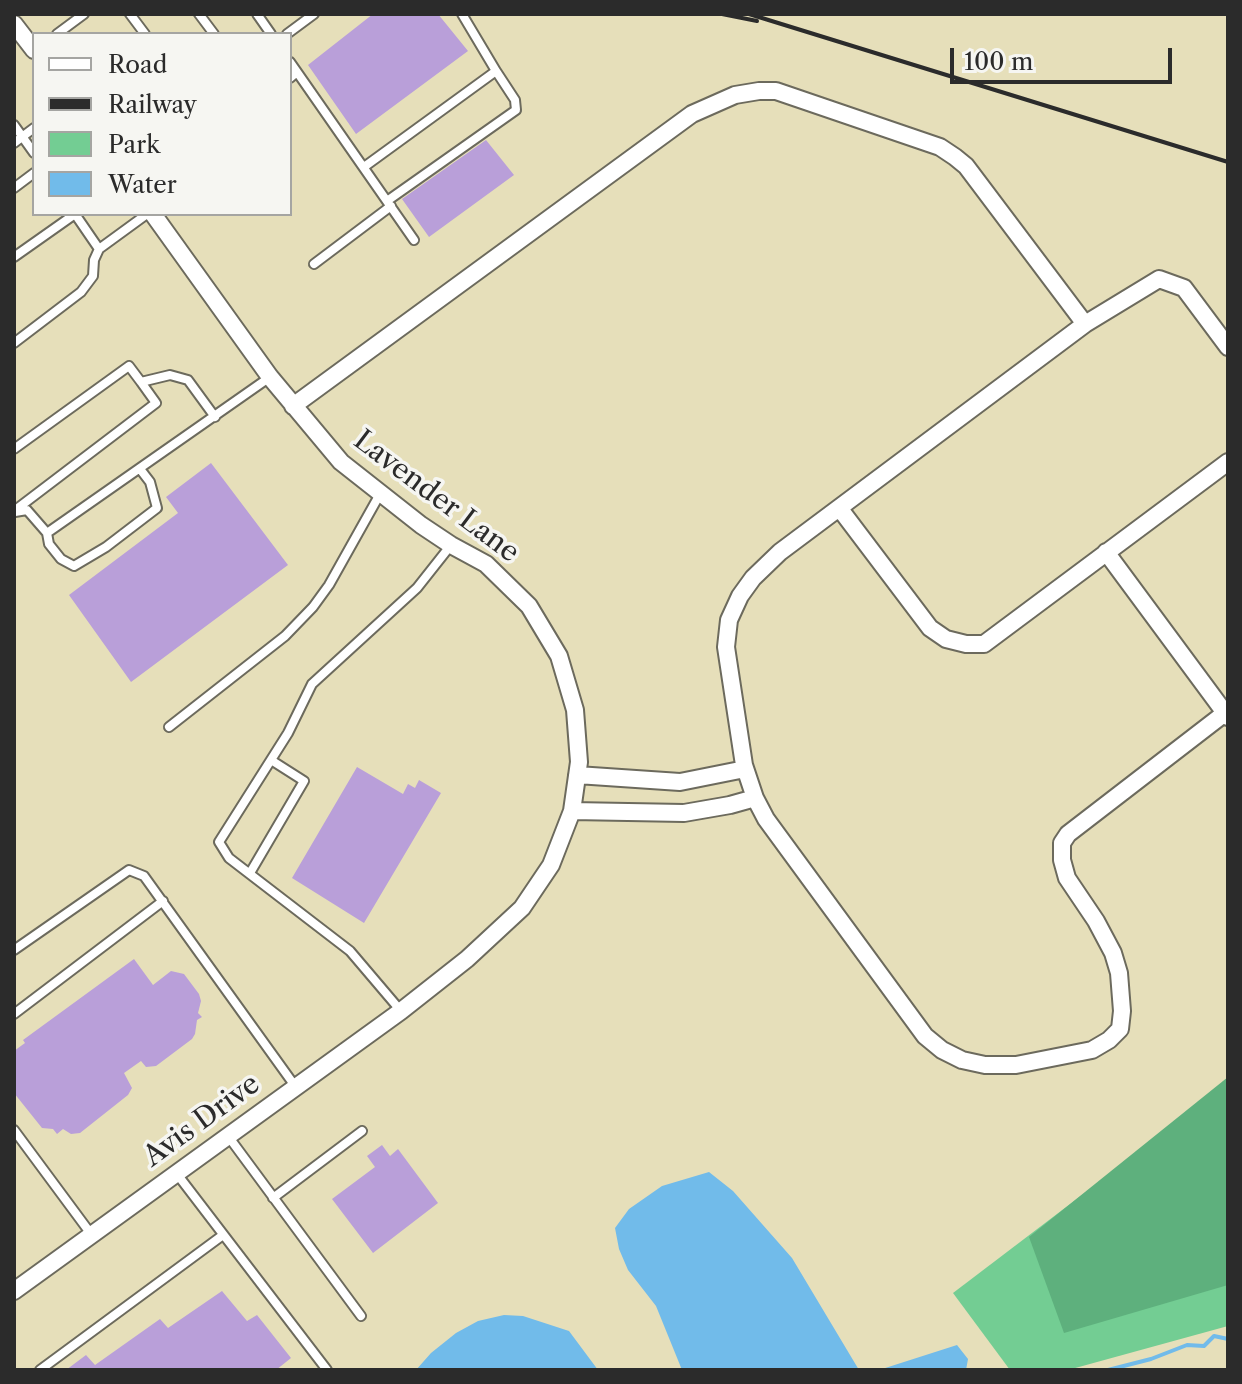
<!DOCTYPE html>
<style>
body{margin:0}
#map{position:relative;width:1242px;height:1384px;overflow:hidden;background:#e6dfba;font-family:"Libre Caslon Text",serif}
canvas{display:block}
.frame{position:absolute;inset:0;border:16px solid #2b2b2b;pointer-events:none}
.legend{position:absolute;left:32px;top:32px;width:260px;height:184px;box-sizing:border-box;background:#f6f6f2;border:2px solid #a5a5a2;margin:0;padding:10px 14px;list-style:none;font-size:24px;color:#2b2b2b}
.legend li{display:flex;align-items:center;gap:16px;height:40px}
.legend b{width:40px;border:2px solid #a5a5a2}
.scale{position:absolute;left:950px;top:48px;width:222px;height:36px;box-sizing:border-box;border:4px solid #2b2b2b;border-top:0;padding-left:10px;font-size:24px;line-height:28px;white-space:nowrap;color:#2b2b2b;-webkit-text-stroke:6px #f6f6f2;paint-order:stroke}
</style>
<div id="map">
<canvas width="1242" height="1384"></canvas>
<div class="frame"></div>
<ul class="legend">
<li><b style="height:10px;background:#fff"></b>Road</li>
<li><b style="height:10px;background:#2b2b2b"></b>Railway</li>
<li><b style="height:22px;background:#73cd93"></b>Park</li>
<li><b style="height:22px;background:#71bbea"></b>Water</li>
</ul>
<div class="scale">100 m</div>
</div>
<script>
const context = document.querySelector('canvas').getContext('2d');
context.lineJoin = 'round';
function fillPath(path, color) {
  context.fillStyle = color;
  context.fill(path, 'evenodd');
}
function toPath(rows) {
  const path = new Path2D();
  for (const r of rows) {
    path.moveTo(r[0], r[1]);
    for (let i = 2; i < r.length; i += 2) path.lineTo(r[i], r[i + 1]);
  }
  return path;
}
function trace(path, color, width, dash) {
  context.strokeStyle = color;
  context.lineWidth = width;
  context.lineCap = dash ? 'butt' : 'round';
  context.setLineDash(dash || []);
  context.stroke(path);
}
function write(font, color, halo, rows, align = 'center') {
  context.font = font + ' "Libre Caslon Text",serif';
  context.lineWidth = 7;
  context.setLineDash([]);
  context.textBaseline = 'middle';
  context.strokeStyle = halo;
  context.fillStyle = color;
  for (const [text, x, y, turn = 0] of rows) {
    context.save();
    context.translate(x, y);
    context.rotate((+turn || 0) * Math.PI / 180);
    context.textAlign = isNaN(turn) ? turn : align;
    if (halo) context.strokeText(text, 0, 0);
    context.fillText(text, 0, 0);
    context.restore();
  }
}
fillPath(toPath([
 [1228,1084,1228,1326,1068,1370,1010,1370,953,1293]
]), '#73cd93');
fillPath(toPath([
 [1228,1077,1228,1285,1064,1333,1029,1237]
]), '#5eb07d');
fillPath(toPath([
 [709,1172,733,1191,792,1258,859,1370,682,1370,656,1306,628,1270,619,1249,615,1228,629,1209,662,1186],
 [504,1315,523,1316,569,1331,598,1370,416,1370,431,1353,456,1333,478,1321],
 [957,1345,968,1359,966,1370,879,1370]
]), '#71bbea');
trace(toPath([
 [1108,1370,1151,1359,1187,1345,1204,1346,1214,1336,1228,1339]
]), '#71bbea', 4);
fillPath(toPath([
 [373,14,438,14,468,51,356,134,308,65],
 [486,140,514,175,429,237,402,199],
 [211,463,288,565,131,682,69,595,178,513,166,497],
 [357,767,403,794,408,784,415,788,419,780,441,793,364,923,292,878],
 [134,959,153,985,171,971,184,974,199,994,201,1001,198,1013,202,1017,197,1020,195,1034,192,1039,156,1066,146,1067,141,1061,124,1073,132,1088,128,1095,80,1133,71,1134,63,1129,57,1134,53,1129,42,1128,14,1093,14,1051,25,1043,23,1040],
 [382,1145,390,1156,398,1149,438,1203,373,1253,332,1199,375,1167,367,1156],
 [222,1291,247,1321,257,1315,291,1358,276,1370,66,1370,86,1355,95,1365,160,1319,168,1328]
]), '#b99fd9');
const service = toPath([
 [130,14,145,34],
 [199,14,214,34],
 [257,14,271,34],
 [57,34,84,14],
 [287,34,314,14],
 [290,62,297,72,290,78],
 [297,72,414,240],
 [14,125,34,153],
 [14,143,34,128],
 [364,167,496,71,462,14],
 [14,188,34,173],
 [387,201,516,110,515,100,496,71],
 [75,214,99,249],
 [14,257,75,214],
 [314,264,391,206],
 [14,343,81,292,93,276,94,260,99,249,147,214],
 [14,449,129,366,141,382,170,375,188,380,215,417],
 [140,469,150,482,157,508,106,547,74,566,61,559,49,544,47,533,270,377],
 [14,511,156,403,141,382],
 [15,512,27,510,47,533],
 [169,727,285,636,313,607,329,585,380,494],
 [250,873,304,781,271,760],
 [14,950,129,870,144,876,295,1086],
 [401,1011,350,951,229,858,219,842,288,733,312,684,417,588,451,545],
 [14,1014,163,901],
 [14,1130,91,1234],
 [228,1136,361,1316],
 [177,1174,327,1370],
 [273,1198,362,1131],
 [40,1370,223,1235]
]);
const minor = toPath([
 [14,24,34,50],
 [293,406,692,114,735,95,759,91,776,91,940,147,955,157,966,166,1085,324],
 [840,509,930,628,946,639,966,644,984,644,1228,462],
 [1106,552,1228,717],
 [1225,713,1068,834,1062,843,1062,860,1067,878,1096,921,1113,953,1119,973,1122,1011,1120,1029,1109,1040,1092,1050,1016,1065,985,1065,962,1060,942,1050,925,1036,766,819,755,798,744,765,726,647,729,620,740,596,753,578,780,552,1085,324,1159,279,1184,288,1228,347],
 [577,775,680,782,745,769],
 [572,811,684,813,730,805,755,798],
 [14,1291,401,1011,467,959,522,908,551,865,572,811,579,762,575,710,559,656,529,606,486,564,451,545,421,525,341,462,270,377,153,214]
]);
trace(service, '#6c6a5d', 12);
trace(minor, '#6c6a5d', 20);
trace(service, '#fff', 8);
trace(minor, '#fff', 16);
trace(toPath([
 [722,14,757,21],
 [749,14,1228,162]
]), '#2b2b2b', 4);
write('28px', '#2b2b2b', '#f6f6f2', [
 ["Lavender Lane",436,497,37],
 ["Avis Drive",202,1121,-36]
]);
</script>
